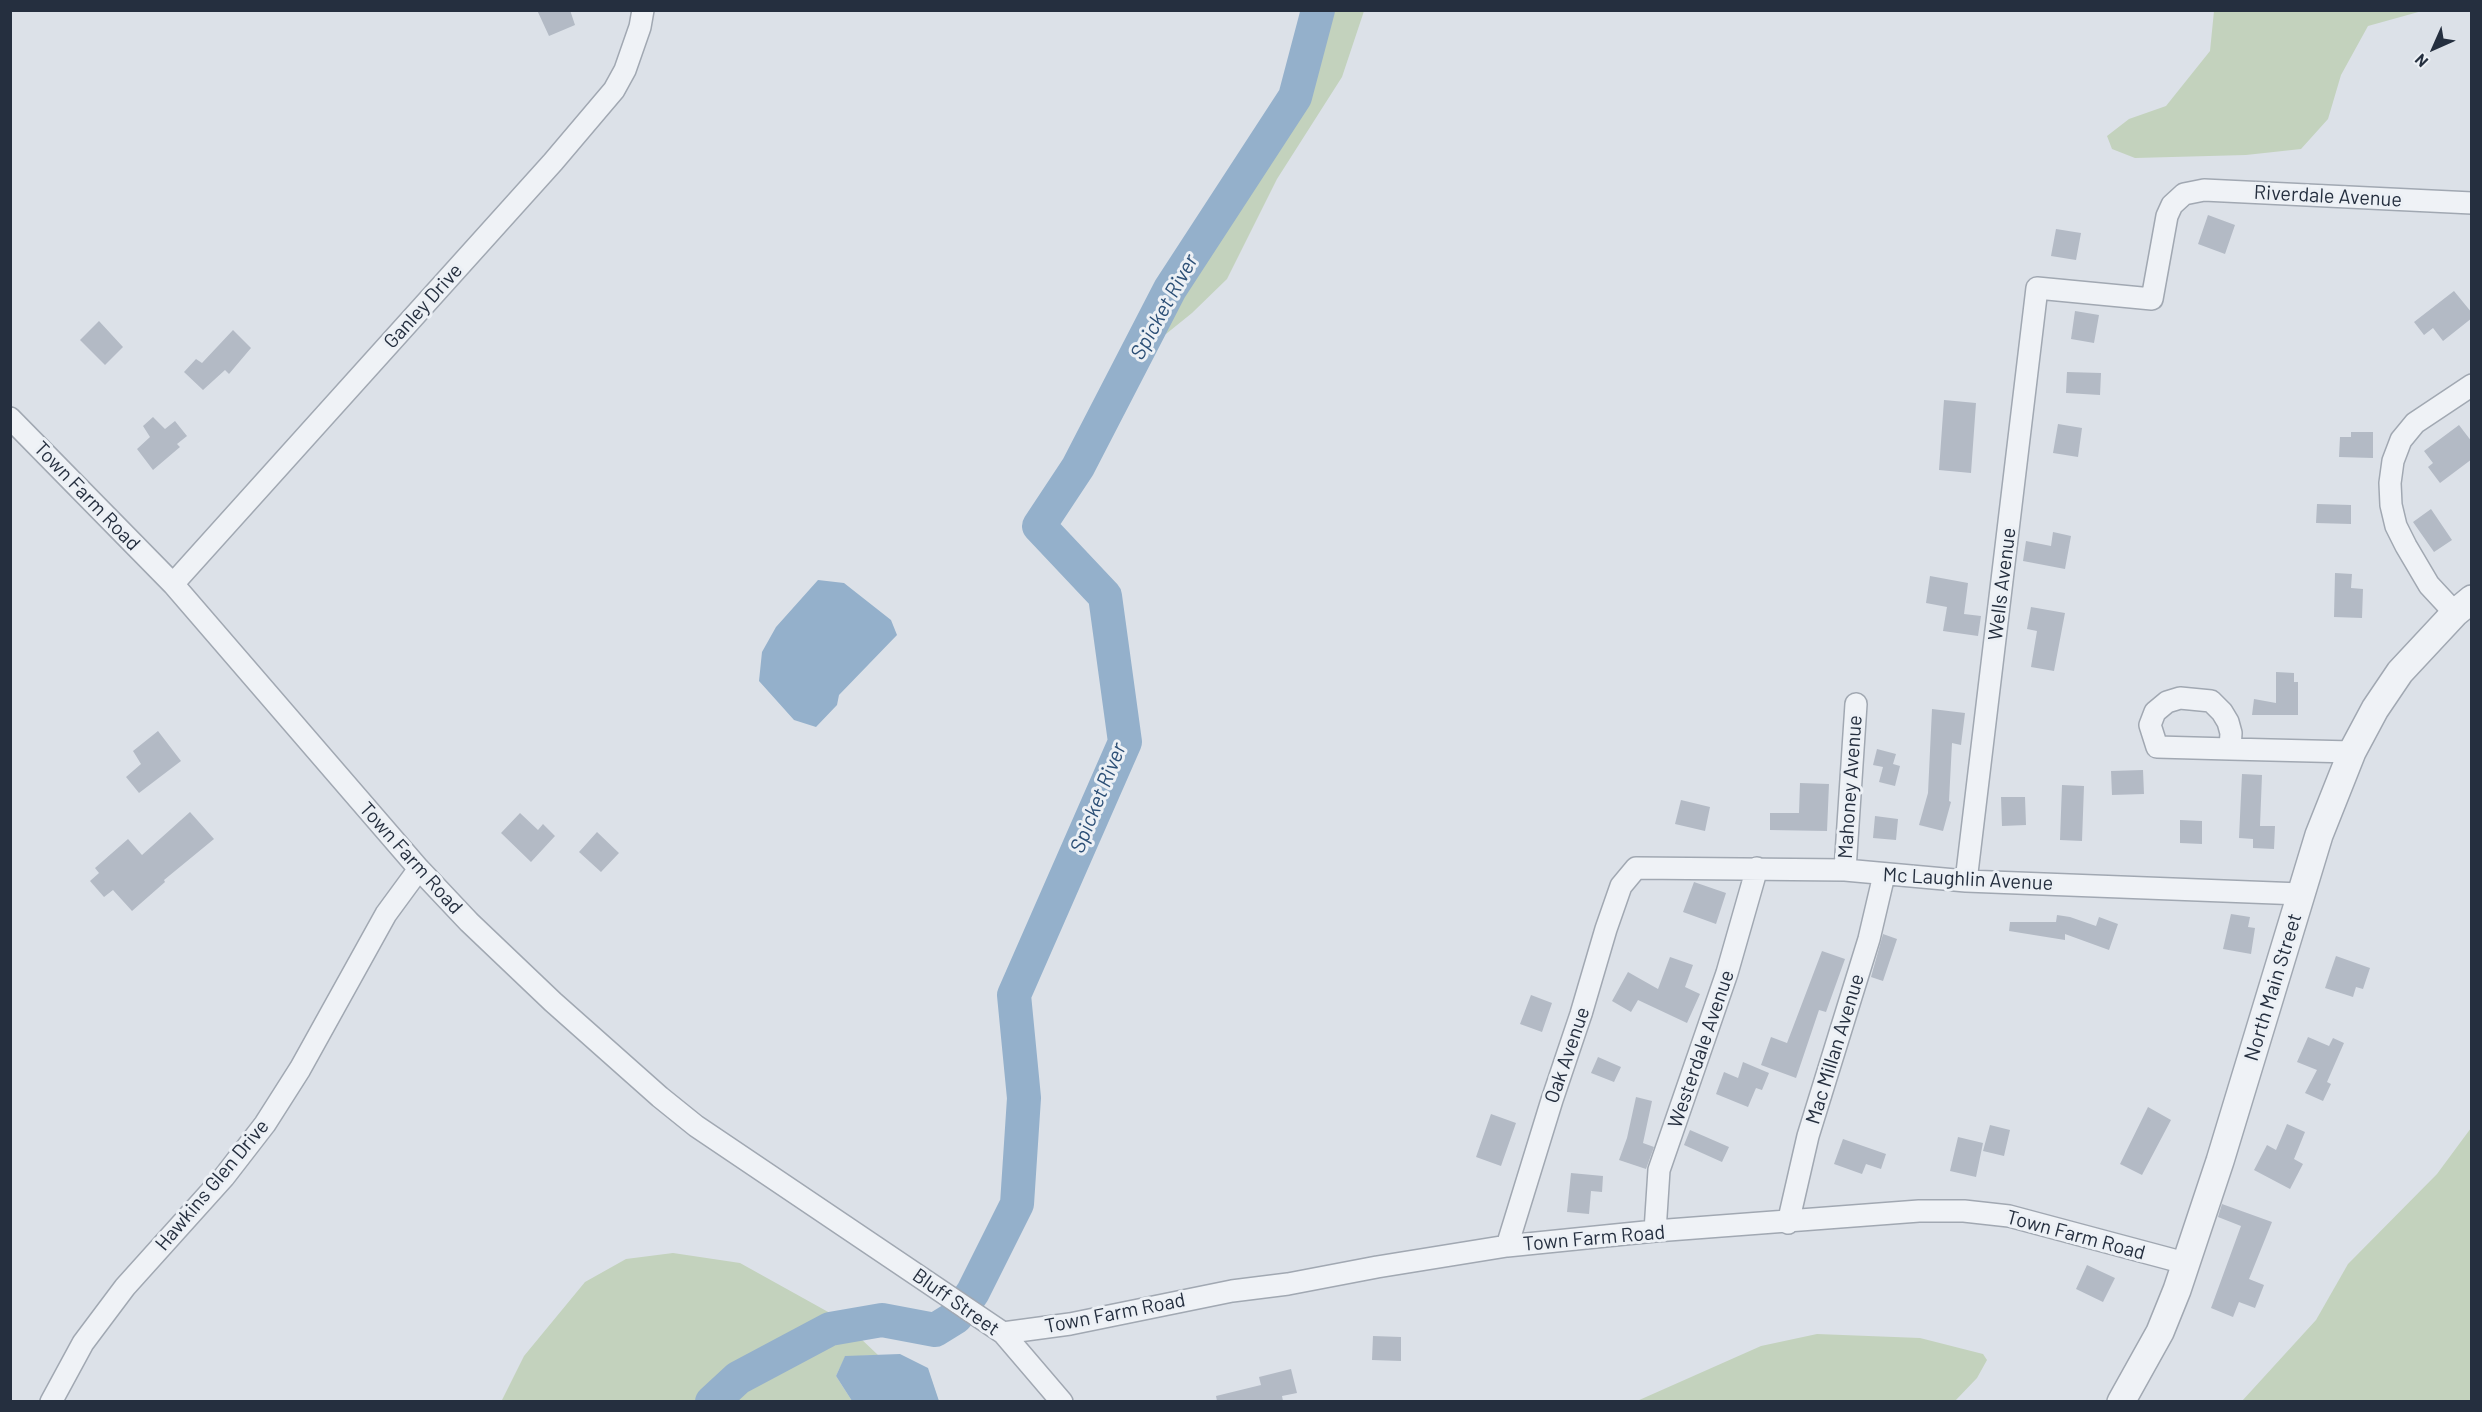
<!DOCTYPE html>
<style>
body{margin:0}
#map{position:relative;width:2482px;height:1412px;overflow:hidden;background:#dce1e8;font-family:Barlow,sans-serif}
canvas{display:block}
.frame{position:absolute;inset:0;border:12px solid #252f3f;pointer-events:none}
.north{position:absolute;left:2404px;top:18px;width:60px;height:60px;-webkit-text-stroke:4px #ecf0f5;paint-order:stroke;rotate:225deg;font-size:16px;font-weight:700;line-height:24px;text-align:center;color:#252f3f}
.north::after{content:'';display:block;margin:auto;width:21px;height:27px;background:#252f3f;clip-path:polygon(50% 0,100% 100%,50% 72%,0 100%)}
</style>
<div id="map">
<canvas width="2482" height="1412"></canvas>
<div class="frame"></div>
<div class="north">N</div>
</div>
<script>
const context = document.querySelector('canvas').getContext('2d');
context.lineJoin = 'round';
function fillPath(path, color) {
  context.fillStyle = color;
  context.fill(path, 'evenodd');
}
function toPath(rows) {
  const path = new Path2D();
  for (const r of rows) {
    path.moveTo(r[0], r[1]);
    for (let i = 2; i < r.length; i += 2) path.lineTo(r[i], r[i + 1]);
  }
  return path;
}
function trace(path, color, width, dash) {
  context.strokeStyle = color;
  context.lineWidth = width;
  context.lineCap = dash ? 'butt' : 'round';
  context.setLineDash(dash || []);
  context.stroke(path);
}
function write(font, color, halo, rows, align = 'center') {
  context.font = font + ' Barlow,sans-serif';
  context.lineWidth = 6;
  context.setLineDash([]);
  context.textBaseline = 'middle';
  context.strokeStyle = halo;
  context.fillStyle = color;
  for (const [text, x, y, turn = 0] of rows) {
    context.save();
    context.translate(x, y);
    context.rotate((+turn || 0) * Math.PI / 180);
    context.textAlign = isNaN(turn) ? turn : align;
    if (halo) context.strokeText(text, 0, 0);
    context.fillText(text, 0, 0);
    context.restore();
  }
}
fillPath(toPath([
 [1307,11,1364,11,1342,77,1277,179,1227,279,1192,313,1166,334,1163,316,1223,233,1262,151],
 [2214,11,2214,10,2422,11,2368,26,2341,75,2328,119,2301,149,2246,155,2135,158,2112,149,2107,136,2129,119,2166,106,2210,51],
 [2471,1128,2471,1401,2242,1401,2316,1320,2348,1264,2437,1174],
 [673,1253,740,1263,839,1318,878,1355,845,1357,836,1376,852,1401,501,1402,524,1356,585,1282,626,1259],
 [1817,1334,1920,1338,1983,1354,1987,1360,1977,1378,1955,1401,1637,1401,1761,1346]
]), '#c3d2bd');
fillPath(toPath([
 [818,580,844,583,891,620,897,635,839,695,837,705,816,727,794,720,759,681,762,652,776,627],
 [900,1354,928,1368,939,1401,852,1401,836,1376,845,1356]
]), '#94b0cb');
trace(toPath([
 [712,1402,738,1378,830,1329,882,1320,935,1330,956,1317,973,1292,1017,1204,1024,1098,1014,995,1125,742,1105,596,1039,526,1078,467,1170,289,1295,97,1318,10]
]), '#94b0cb', 34);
fillPath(toPath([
 [537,10,570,10,575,25,549,36],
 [2208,215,2235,225,2225,254,2198,244],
 [2056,229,2081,233,2076,260,2051,256],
 [2454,291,2472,313,2472,318,2443,341,2433,328,2424,335,2414,322],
 [2075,311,2099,315,2094,343,2071,339],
 [99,321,123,347,105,365,80,340],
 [233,330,251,348,229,374,225,370,203,390,184,372,196,359,202,363],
 [2067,372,2101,373,2100,395,2066,393],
 [1944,400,1976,403,1971,473,1939,470],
 [153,417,165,429,175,421,187,436,177,444,180,447,153,470,137,449,150,437,143,426],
 [2058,424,2082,428,2078,457,2053,453],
 [2459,425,2472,442,2472,459,2440,483,2428,467,2433,463,2424,451],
 [2351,432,2373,432,2373,458,2339,457,2340,437,2351,437],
 [2317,504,2351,505,2351,524,2316,523],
 [2431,509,2452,540,2434,552,2413,522],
 [2053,532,2071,536,2065,569,2023,561,2026,541,2051,546],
 [2335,573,2352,574,2351,588,2363,589,2362,618,2334,617],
 [1930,576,1968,583,1964,614,1981,616,1978,636,1943,631,1947,607,1926,603],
 [2031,607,2065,613,2054,671,2031,667,2037,631,2027,629],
 [2276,672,2294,673,2294,682,2298,682,2298,715,2252,715,2254,699,2276,703],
 [1932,709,1965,713,1961,745,1952,743,1949,801,1951,802,1943,831,1919,825,1928,793],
 [158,731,181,761,139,793,126,777,141,764,133,751],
 [1877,749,1896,754,1893,764,1900,766,1895,786,1879,782,1883,767,1873,765],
 [2143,770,2144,794,2112,795,2111,771],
 [2242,774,2262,775,2260,826,2275,826,2274,849,2253,848,2253,839,2239,838],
 [1800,783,1829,784,1827,831,1770,830,1770,813,1799,813],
 [2062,785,2084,786,2082,841,2060,840],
 [2001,797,2025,797,2026,825,2002,826],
 [1681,800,1710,807,1705,831,1675,824],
 [190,812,214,839,164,880,165,882,132,911,113,890,104,897,90,881,99,873,95,868,128,839,142,855],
 [520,813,538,830,543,824,555,836,531,862,501,833],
 [1875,816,1898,819,1896,840,1873,838],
 [2180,820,2202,821,2202,844,2180,843],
 [597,832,619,853,601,872,579,852],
 [1694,882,1726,893,1716,924,1683,912],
 [2231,914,2250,917,2248,927,2255,928,2251,954,2223,949],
 [2057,915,2070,917,2096,926,2099,917,2118,924,2109,950,2065,934,2065,940,2009,931,2010,922,2056,922],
 [1883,934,1897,939,1883,981,1871,977],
 [1822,951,1845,959,1826,1012,1819,1010,1796,1078,1761,1065,1771,1037,1787,1043],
 [2336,956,2370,968,2363,989,2356,987,2353,997,2325,988],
 [1670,957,1693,965,1685,987,1700,994,1687,1023,1638,1000,1631,1012,1612,1001,1628,972,1658,989],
 [1531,995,1552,1003,1542,1032,1520,1024],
 [2308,1037,2329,1046,2333,1038,2344,1043,2327,1082,2331,1084,2323,1101,2305,1093,2317,1070,2297,1062],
 [1598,1057,1621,1067,1614,1082,1591,1073],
 [1743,1062,1769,1073,1762,1090,1756,1088,1748,1107,1716,1094,1724,1072,1738,1078],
 [1636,1097,1652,1101,1643,1143,1654,1147,1646,1169,1619,1160,1627,1138],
 [2148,1107,2171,1120,2142,1175,2120,1164],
 [1491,1114,1516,1123,1501,1166,1476,1157],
 [2287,1124,2305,1132,2294,1159,2303,1164,2290,1189,2254,1170,2267,1145,2276,1150],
 [1990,1125,2010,1130,2004,1156,1983,1151],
 [1690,1130,1729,1147,1722,1162,1684,1145],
 [1958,1137,1983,1143,1976,1177,1950,1171],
 [1843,1139,1886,1154,1881,1169,1866,1164,1862,1174,1834,1164],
 [1571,1173,1603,1176,1602,1192,1591,1191,1589,1214,1567,1212],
 [2222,1204,2272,1222,2249,1279,2264,1285,2255,1308,2239,1302,2233,1317,2211,1308,2241,1226,2218,1217],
 [2087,1265,2115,1278,2103,1302,2076,1289],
 [1373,1336,1401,1337,1401,1361,1372,1360],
 [1291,1369,1297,1393,1282,1396,1283,1401,1217,1401,1216,1396,1261,1385,1259,1377]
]), '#b3bac5');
const minor = toPath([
 [10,418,173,584,419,869,469,922,553,1002,660,1097,696,1126,1003,1333,1062,1402],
 [173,584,553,162,614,90,625,70,640,27,643,10],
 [2455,613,2429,585,2406,546,2396,526,2391,505,2390,483,2393,461,2401,440,2415,423,2472,385],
 [2230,749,2231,733,2228,722,2222,712,2211,701,2180,698,2167,702,2155,712,2150,725,2157,747,2230,749,2352,752],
 [1845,870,1856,704],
 [1966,881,2037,288,2152,299,2167,216,2172,205,2184,194,2204,190,2472,203],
 [1788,1223,1808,1136,1869,939,1884,875],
 [1655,1231,1659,1170,1727,973,1757,868],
 [1507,1246,1552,1100,1581,1014,1606,929,1621,886,1636,868,1845,870,1966,881,2301,894],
 [1003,1333,1070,1324,1232,1291,1288,1284,1377,1267,1507,1246,1655,1231,1919,1211,1964,1211,2009,1216,2185,1263],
 [51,1402,83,1343,125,1287,224,1177,265,1124,300,1069,386,914,419,869]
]);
const tertiary = toPath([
 [2121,1402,2160,1332,2177,1290,2220,1161,2319,835,2352,752,2375,709,2400,672,2455,613,2472,599]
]);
trace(minor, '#a1a8b2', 24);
trace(tertiary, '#a1a8b2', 30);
trace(minor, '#eff2f6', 21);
trace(tertiary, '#eff2f6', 27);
write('20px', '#252f3f', '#ecf0f5', [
 ["Riverdale Avenue",2328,196,3],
 ["Ganley Drive",423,306,-48],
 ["Town Farm Road",87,496,46],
 ["Wells Avenue",2002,584,-83],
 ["Mahoney Avenue",1850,787,-86],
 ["Town Farm Road",411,858,48],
 ["Mc Laughlin Avenue",1968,879,3],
 ["North Main Street",2273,987,-73],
 ["Westerdale Avenue",1701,1049,-71],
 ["Mac Millan Avenue",1835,1049,-73],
 ["Oak Avenue",1567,1055,-71],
 ["Hawkins Glen Drive",212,1185,-50],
 ["Town Farm Road",2076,1235,15],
 ["Town Farm Road",1594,1238,-5],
 ["Bluff Street",956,1302,35],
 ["Town Farm Road",1115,1313,-11]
]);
write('italic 21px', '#2c4f76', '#ecf0f5', [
 ["Spicket River",1164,307,-61],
 ["Spicket River",1098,798,-68]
]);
</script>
